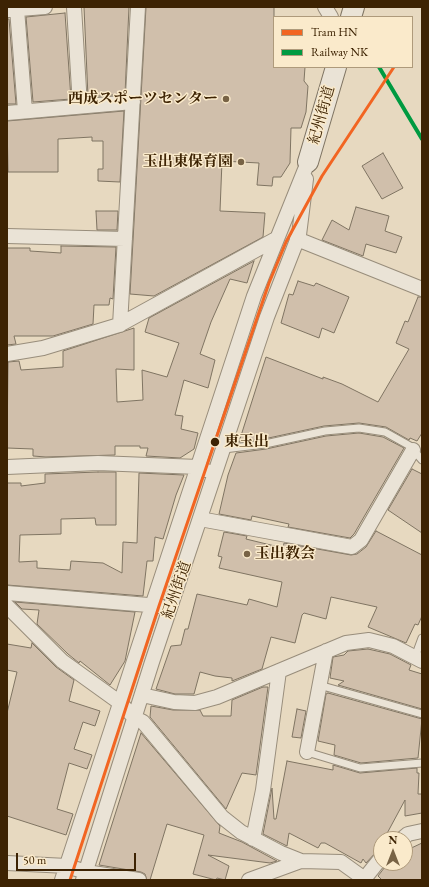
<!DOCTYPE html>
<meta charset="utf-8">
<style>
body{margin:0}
#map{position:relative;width:429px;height:887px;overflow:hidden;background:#e7d9c0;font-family:"EB Garamond",serif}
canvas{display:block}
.frame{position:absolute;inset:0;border:8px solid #3d2303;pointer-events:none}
.legend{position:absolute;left:273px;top:16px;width:140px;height:52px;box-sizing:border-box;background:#faeacb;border:1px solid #ae9a7b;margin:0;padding:5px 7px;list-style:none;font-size:12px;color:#3d2303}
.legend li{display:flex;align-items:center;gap:8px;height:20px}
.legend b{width:20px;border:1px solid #ae9a7b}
.north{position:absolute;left:373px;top:831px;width:40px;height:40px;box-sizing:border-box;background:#faeacb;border:1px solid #ae9a7b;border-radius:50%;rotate:0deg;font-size:11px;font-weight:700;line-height:16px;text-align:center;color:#3d2303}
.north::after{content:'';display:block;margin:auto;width:14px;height:18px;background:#786345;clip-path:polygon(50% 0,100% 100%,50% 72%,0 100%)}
.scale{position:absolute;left:16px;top:853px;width:120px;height:18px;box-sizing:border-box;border:2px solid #3d2303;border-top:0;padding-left:5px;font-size:12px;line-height:14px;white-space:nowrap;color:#3d2303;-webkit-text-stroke:3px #faeacb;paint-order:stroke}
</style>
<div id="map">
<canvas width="429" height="887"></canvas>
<div class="frame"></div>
<ul class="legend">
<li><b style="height:5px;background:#f26522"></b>Tram HN</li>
<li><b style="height:5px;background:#009a41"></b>Railway NK</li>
</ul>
<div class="north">N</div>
<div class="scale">50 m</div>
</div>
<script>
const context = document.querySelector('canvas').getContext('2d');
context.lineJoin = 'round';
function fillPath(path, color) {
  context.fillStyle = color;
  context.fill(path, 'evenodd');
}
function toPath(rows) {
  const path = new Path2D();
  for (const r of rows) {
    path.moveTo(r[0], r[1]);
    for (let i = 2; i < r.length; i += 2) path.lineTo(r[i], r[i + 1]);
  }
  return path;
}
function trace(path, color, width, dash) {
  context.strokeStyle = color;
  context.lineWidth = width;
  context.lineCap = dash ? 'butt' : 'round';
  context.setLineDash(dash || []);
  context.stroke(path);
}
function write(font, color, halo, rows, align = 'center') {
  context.font = font + ' "EB Garamond","Noto Serif JP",serif';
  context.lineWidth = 3;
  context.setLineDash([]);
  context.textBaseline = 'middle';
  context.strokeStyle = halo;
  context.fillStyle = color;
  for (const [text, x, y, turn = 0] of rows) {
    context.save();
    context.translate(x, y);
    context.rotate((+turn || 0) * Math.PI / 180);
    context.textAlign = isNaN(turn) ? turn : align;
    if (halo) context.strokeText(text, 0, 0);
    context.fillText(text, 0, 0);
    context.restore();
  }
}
const building = toPath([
 [84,7,129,7,125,94,88,97,84,7],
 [146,7,274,7,274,67,305,67,304,81,308,86,306,112,301,128,291,128,290,163,281,177,273,177,272,186,257,185,259,163,222,161,220,211,265,213,263,237,154,296,130,294,146,7],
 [65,13,71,99,33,102,26,17,65,13],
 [7,19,9,19,16,104,7,104,7,19],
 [124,111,120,182,98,181,98,169,103,169,103,141,92,141,92,137,58,139,58,172,8,172,7,121,124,111],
 [383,153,403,188,382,199,362,166,383,153],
 [356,207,389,216,385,231,402,237,396,253,366,244,363,256,322,240,332,220,349,230,356,207],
 [96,211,118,211,117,230,97,230,96,211],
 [61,246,116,247,113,299,110,298,109,305,94,305,93,324,53,336,14,336,16,344,7,345,7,248,30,248,30,251,61,253,61,246],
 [254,261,247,283,230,279,211,322,200,354,215,360,208,388,184,380,175,415,183,416,181,429,198,433,194,449,180,458,146,456,148,448,140,448,140,446,115,446,115,455,46,457,33,456,33,449,7,448,8,362,19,361,21,370,63,367,63,351,134,328,134,370,116,369,117,402,143,400,142,370,167,377,179,343,145,332,149,318,254,261],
 [298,281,314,286,316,283,349,297,334,333,322,328,319,338,281,323,289,294,293,295,298,281],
 [418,297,422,297,422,433,417,441,410,438,409,440,386,427,359,423,324,426,264,439,239,442,266,357,323,379,323,377,342,384,378,402,409,349,396,343,405,321,408,322,418,297],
 [359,433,383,437,404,448,354,534,350,538,288,527,289,524,252,516,251,520,219,514,228,475,236,453,266,449,326,436,359,433],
 [412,469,422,474,422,533,388,510,412,469],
 [98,472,116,472,116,525,96,525,95,518,61,519,61,534,20,535,19,562,37,561,37,568,70,570,71,561,103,563,122,573,123,542,137,543,139,473,184,475,176,495,163,539,155,537,153,561,147,561,143,596,7,585,7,483,21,483,21,486,45,483,45,474,98,472],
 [376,531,422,555,422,616,418,625,415,624,406,643,368,627,377,607,331,597,326,619,304,613,302,615,295,643,271,637,262,669,232,681,232,678,215,676,200,672,194,694,175,694,156,689,171,646,181,645,185,629,188,629,197,594,247,605,249,599,277,607,282,582,219,568,222,557,218,556,224,532,247,536,246,539,283,548,284,543,351,555,357,554,366,547,376,531],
 [15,602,135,612,125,661,110,685,80,661,79,663,68,654,37,624,39,610,22,609,15,602],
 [32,643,56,667,74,680,69,701,100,711,95,726,83,722,74,749,92,755,87,769,69,763,57,809,73,814,66,835,7,816,7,713,17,672,7,670,7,644,31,648,32,643],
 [368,649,390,654,411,665,409,670,422,674,422,709,338,685,344,681,330,678,333,657,344,655,348,651,368,649],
 [263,687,268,687,256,775,242,773,226,809,150,717,151,706,173,710,200,710,203,716,231,716,232,700,263,687],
 [328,693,422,719,418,758,361,763,334,755,335,745,318,741,326,694,328,693],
 [297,709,306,711,301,738,292,737,297,709],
 [141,733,220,826,219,833,242,842,277,861,270,863,208,855,229,866,225,880,217,878,216,880,193,874,204,835,167,824,150,880,147,880,145,874,141,872,99,865,141,733],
 [287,761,333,770,333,765,360,773,417,768,417,773,419,773,418,794,422,794,422,813,405,816,405,800,384,839,381,839,381,845,378,850,366,863,363,859,361,863,325,843,321,843,318,848,289,833,287,846,263,834,272,788,274,819,276,819,287,761],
 [422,843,422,880,382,880,378,876,388,863,405,863,405,851,422,843]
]);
fillPath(building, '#d0bfab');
trace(building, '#7f7462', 1);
const lane = toPath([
 [224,449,265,444,325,431,359,428,385,432,410,446,422,460],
 [415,657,422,638],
 [319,685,422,714],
 [307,752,360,768,422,763]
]);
const street = toPath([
 [74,7,80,106],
 [325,7,331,17],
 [17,9,25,111],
 [7,10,45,7],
 [7,113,133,102],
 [7,236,125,239],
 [297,239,422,289],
 [120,325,138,7],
 [7,354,43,348,119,325,276,239],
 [7,467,98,463,198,467,205,470],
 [200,519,352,547,361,540,413,450],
 [7,593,160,606],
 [7,606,62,661,119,702,135,718,143,722,222,817,241,832,281,853,301,861,341,862,366,880],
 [142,695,174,702,195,703,217,697,346,643,369,640,393,646,422,661],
 [307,752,326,651],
 [253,839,263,790,279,671],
 [402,839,408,834,422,831],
 [7,863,67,866,86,872,139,880],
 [365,878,381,858],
 [62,880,254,296,308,162],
 [83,880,152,662,267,317,299,235,306,179],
 [249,880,301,861]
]);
const secondary = toPath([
 [351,17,354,7],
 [308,162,336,67]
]);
trace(lane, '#988d7b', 9);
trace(street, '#988d7b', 16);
trace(secondary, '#7f7462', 22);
trace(lane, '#eae3d6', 7);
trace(street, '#eae3d6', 14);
trace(secondary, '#eae3d6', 20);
trace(toPath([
 [379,67,422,139]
]), '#009a41', 4);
trace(toPath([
 [70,880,159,606,269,283,286,242,322,176,394,67]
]), '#f26522', 3);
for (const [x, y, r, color] of [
 [226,99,4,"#786345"],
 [241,162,4,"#786345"],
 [215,442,5,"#3d2303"],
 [247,554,4,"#786345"]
]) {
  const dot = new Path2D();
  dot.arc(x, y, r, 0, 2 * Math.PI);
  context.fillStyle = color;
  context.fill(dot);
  trace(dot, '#faeacb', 1.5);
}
write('bold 15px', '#3d2303', '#faeacb', [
 ["西成スポーツセンター",218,99],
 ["玉出東保育園",233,162],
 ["玉出教会",255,554,"left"]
], 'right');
write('15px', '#3d2303', '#faeacb', [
 ["紀州街道",322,115,-74],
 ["紀州街道",177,590,-71]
]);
write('bold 15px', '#3d2303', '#faeacb', [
 ["東玉出",224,442]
], 'left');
</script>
